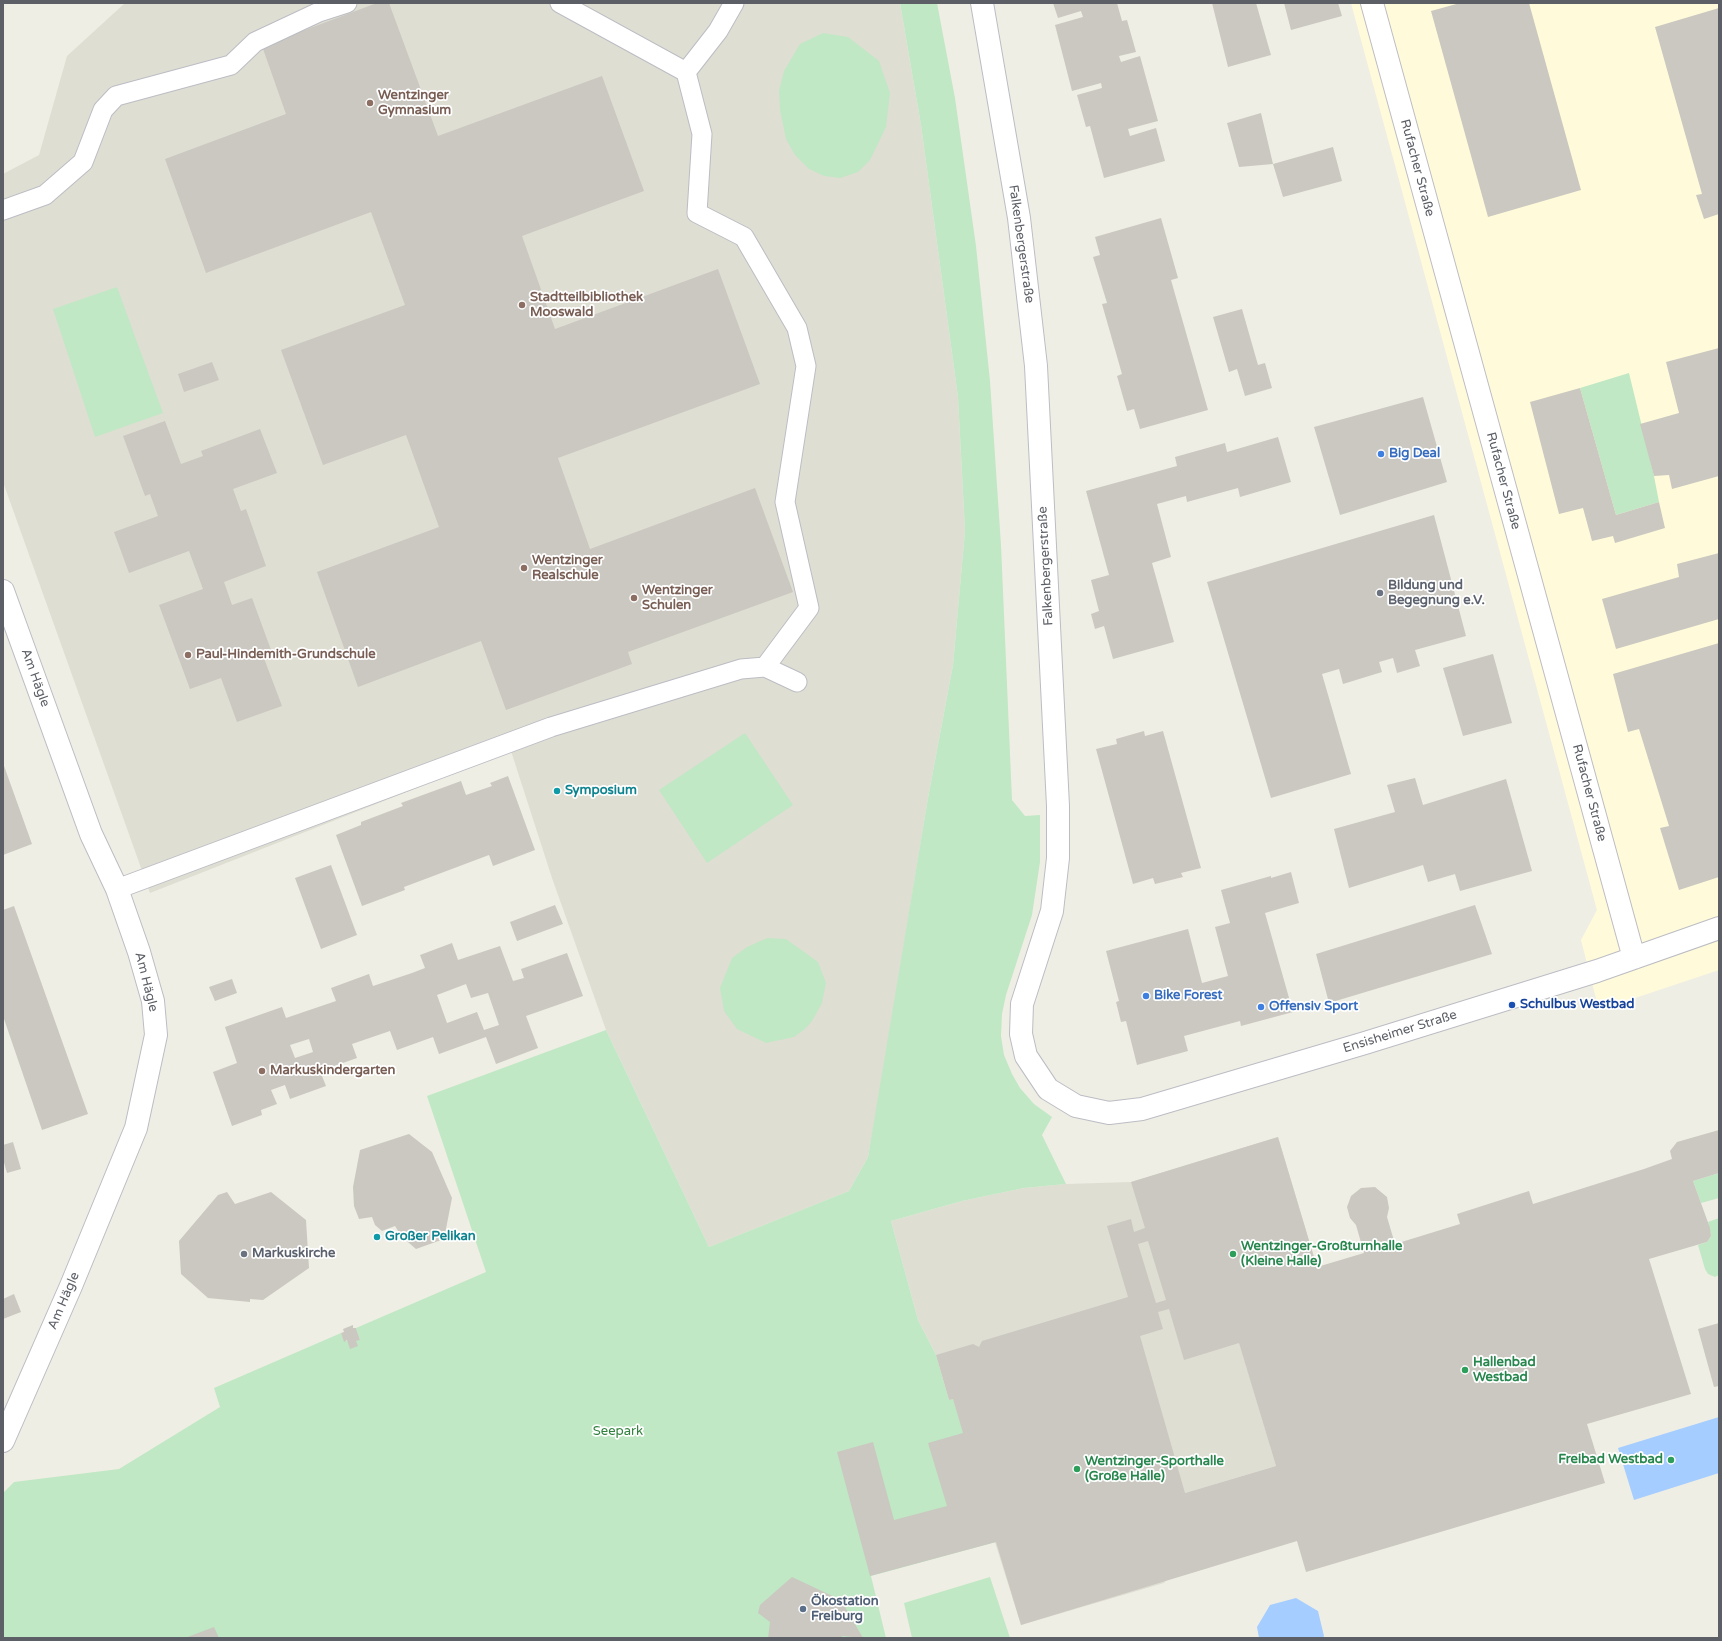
<!DOCTYPE html>
<meta charset="utf-8">
<style>
body{margin:0}
#map{position:relative;width:1722px;height:1641px;overflow:hidden;background:#efeee4;font-family:"Varela Round",sans-serif}
canvas{display:block}
.frame{position:absolute;inset:0;border:4px solid #5c5f66;pointer-events:none}
</style>
<div id="map">
<canvas width="1722" height="1641"></canvas>
<div class="frame"></div>
</div>
<script>
const context = document.querySelector('canvas').getContext('2d');
context.lineJoin = 'round';
function fillPath(path, color) {
  context.fillStyle = color;
  context.fill(path, 'evenodd');
}
function toPath(rows) {
  const path = new Path2D();
  for (const r of rows) {
    path.moveTo(r[0], r[1]);
    for (let i = 2; i < r.length; i += 2) path.lineTo(r[i], r[i + 1]);
  }
  return path;
}
function trace(path, color, width, dash) {
  context.strokeStyle = color;
  context.lineWidth = width;
  context.lineCap = dash ? 'butt' : 'round';
  context.setLineDash(dash || []);
  context.stroke(path);
}
function write(font, color, halo, rows, align = 'center') {
  context.font = font + ' "Varela Round",sans-serif';
  context.lineWidth = 3.5;
  context.setLineDash([]);
  context.textBaseline = 'middle';
  context.strokeStyle = halo;
  context.fillStyle = color;
  for (const [text, x, y, turn = 0] of rows) {
    context.save();
    context.translate(x, y);
    context.rotate((+turn || 0) * Math.PI / 180);
    context.textAlign = isNaN(turn) ? turn : align;
    if (halo) context.strokeText(text, 0, 0);
    context.fillText(text, 0, 0);
    context.restore();
  }
}
fillPath(toPath([
 [1351,3,1719,3,1719,970,1599,1010,1581,940,1597,910]
]), '#fffbda');
fillPath(toPath([
 [125,3,900,3,921,125,958,397,965,531,953,665,928,798,878,1102,868,1157,849,1191,709,1247,606,1030,552,878,511,751,150,893,3,482,3,174,39,155,67,56],
 [1278,1137,1332,1318,1240,1345,1276,1466,1185,1493,1208,1568,1166,1580,1164,1583,1021,1625,936,1355,918,1320,891,1221,962,1201,1024,1188,1066,1184,1131,1182]
]), '#dfded3');
fillPath(toPath([
 [900,3,937,3,955,98,976,246,990,381,1001,545,1012,800,1025,816,1040,815,1040,862,1032,915,1006,995,1002,1014,1001,1036,1004,1055,1012,1074,1020,1088,1034,1104,1052,1117,1042,1135,1066,1184,1024,1188,962,1201,891,1221,918,1320,936,1355,949,1400,953,1399,996,1542,871,1576,886,1638,3,1638,3,1493,14,1482,119,1469,220,1407,214,1388,341,1333,344,1341,360,1340,356,1328,486,1272,427,1096,606,1030,709,1247,849,1191,868,1157,928,798,953,665,965,531,958,397,921,125],
 [823,33,848,37,879,61,890,93,886,127,870,160,858,172,840,178,824,176,809,169,795,155,786,139,780,110,779,91,784,71,800,44],
 [117,287,163,413,95,437,53,309],
 [1629,373,1654,476,1659,502,1616,515,1580,388],
 [745,733,793,805,707,863,659,790],
 [767,938,786,939,818,962,826,983,822,1003,812,1021,805,1029,794,1037,766,1043,737,1029,724,1011,720,988,732,958,747,947],
 [1719,1173,1719,1198,1701,1203,1693,1181],
 [1719,1218,1719,1275,1715,1277,1708,1274,1705,1269,1698,1245,1707,1242,1711,1236,1708,1222],
 [990,1577,1010,1638,912,1638,904,1603]
]), '#c0e8c4');
fillPath(toPath([
 [1719,1417,1719,1473,1634,1500,1618,1448],
 [1296,1598,1318,1611,1324,1636,1323,1638,1259,1638,1257,1627,1270,1605]
]), '#a5cdff');
fillPath(toPath([
 [377,3,389,3,438,136,602,76,644,191,522,236,555,329,718,269,760,384,558,458,590,549,755,488,793,592,628,652,632,664,506,710,481,641,358,687,317,572,439,527,406,435,323,465,281,350,405,305,371,212,206,273,165,159,286,114,262,46],
 [1053,3,1117,3,1122,21,1127,20,1136,52,1119,56,1121,62,1140,56,1158,121,1128,129,1130,136,1156,128,1165,161,1104,178,1090,126,1086,127,1077,95,1102,88,1101,83,1072,91,1055,25,1083,17,1081,11,1058,18],
 [1212,3,1256,3,1271,55,1228,67],
 [1284,3,1338,3,1342,16,1291,30],
 [1460,3,1529,3,1581,190,1488,217,1431,11],
 [1719,8,1719,214,1704,219,1696,195,1702,194,1655,27],
 [1261,113,1273,164,1239,167,1227,123],
 [1333,147,1342,181,1283,197,1273,164],
 [1161,218,1178,278,1171,280,1208,410,1140,429,1134,409,1127,411,1117,376,1122,374,1102,304,1107,303,1093,257,1100,255,1095,237],
 [1242,309,1258,365,1265,363,1272,388,1245,396,1237,369,1229,372,1213,317],
 [1719,348,1719,476,1672,489,1669,475,1654,476,1640,424,1679,413,1666,362],
 [212,362,219,380,184,392,178,374],
 [1580,388,1616,515,1659,502,1665,528,1615,543,1613,536,1592,541,1583,508,1559,514,1530,402],
 [1423,397,1447,482,1340,515,1314,427],
 [165,421,181,464,203,456,201,451,260,429,277,473,233,489,241,511,246,509,266,566,224,582,232,605,252,598,271,650,262,653,282,706,237,722,221,678,190,689,159,605,203,589,189,551,129,573,114,532,158,516,150,494,145,496,123,436],
 [1278,437,1291,482,1240,497,1238,488,1187,502,1186,496,1157,504,1171,557,1152,563,1174,642,1113,659,1104,626,1095,629,1091,614,1099,611,1091,580,1109,575,1086,491,1177,466,1175,457,1225,443,1227,452],
 [1434,515,1466,636,1415,650,1420,666,1397,673,1393,658,1379,662,1382,672,1343,684,1339,669,1322,674,1351,774,1271,798,1207,582],
 [1719,553,1719,619,1616,649,1602,599,1679,577,1677,564],
 [1719,643,1719,877,1679,890,1660,828,1669,826,1639,729,1628,732,1613,674],
 [1493,654,1512,723,1463,736,1443,668],
 [1144,731,1145,736,1163,731,1201,868,1181,873,1183,877,1155,884,1153,878,1133,884,1096,749,1117,744,1116,739],
 [3,763,32,844,3,855],
 [508,776,535,850,493,866,489,855,404,887,405,890,362,906,336,835,361,825,361,822,403,806,401,803,461,781,466,795,492,786,490,783],
 [1415,778,1423,805,1506,779,1532,871,1460,891,1455,874,1428,882,1423,865,1349,888,1334,829,1395,812,1387,785],
 [331,865,357,935,321,949,295,878],
 [1291,872,1299,903,1265,913,1293,1012,1241,1026,1240,1021,1184,1036,1188,1051,1137,1065,1126,1021,1121,1022,1116,1002,1119,1001,1106,951,1188,929,1202,983,1228,976,1215,927,1230,923,1221,890,1271,876,1271,878],
 [555,905,563,924,517,941,510,922],
 [1475,905,1492,954,1329,1003,1316,954],
 [14,906,88,1114,42,1130,3,1016,3,910],
 [452,943,458,960,500,946,513,981,524,978,521,969,567,953,583,996,526,1016,538,1048,496,1064,486,1037,439,1054,433,1037,397,1050,390,1031,352,1044,357,1058,320,1071,326,1086,290,1099,285,1085,271,1090,277,1104,261,1110,262,1115,232,1126,213,1072,237,1063,225,1027,282,1007,286,1018,336,1001,331,988,369,974,373,986,412,973,425,968,420,955],
 [466,984,471,998,488,993,499,1025,484,1030,477,1012,447,1023,437,995],
 [309,1039,313,1052,295,1058,290,1045],
 [232,979,237,993,215,1001,209,987],
 [1719,1130,1719,1173,1693,1181,1710,1228,1711,1236,1707,1242,1649,1259,1691,1394,1587,1424,1605,1483,1306,1572,1297,1541,1021,1625,996,1542,870,1576,837,1452,873,1442,894,1520,947,1506,928,1443,963,1433,953,1399,949,1400,936,1355,973,1344,979,1347,982,1341,1128,1297,1107,1226,1131,1219,1134,1232,1145,1228,1131,1182,1278,1137,1317,1267,1364,1253,1356,1225,1350,1218,1347,1207,1351,1196,1361,1188,1375,1187,1387,1197,1389,1208,1387,1217,1395,1244,1460,1224,1457,1214,1529,1191,1533,1204,1644,1169,1672,1159,1670,1151,1677,1142],
 [1148,1241,1166,1300,1156,1303,1138,1244],
 [1169,1309,1184,1360,1239,1343,1276,1466,1185,1493,1140,1336,1163,1329,1158,1312],
 [409,1134,432,1152,452,1198,444,1239,416,1249,402,1237,395,1226,382,1231,375,1225,372,1217,359,1219,354,1206,353,1187,360,1150],
 [13,1142,21,1169,7,1173,3,1159,3,1145],
 [227,1192,235,1204,271,1192,306,1220,309,1268,263,1300,250,1299,250,1302,208,1298,181,1274,179,1241,218,1195],
 [14,1294,21,1312,3,1319,3,1299],
 [1719,1323,1719,1386,1714,1387,1698,1329],
 [353,1325,353,1328,356,1328,360,1340,356,1341,358,1346,350,1349,347,1340,344,1342,341,1333,344,1332,343,1329],
 [792,1577,841,1600,863,1638,842,1636,842,1638,768,1638,770,1622,758,1613,760,1605],
 [214,1627,219,1638,185,1638]
]), '#cac8c1');
const service = toPath([
 [686,72,718,31,734,3],
 [3,210,45,195,83,162,103,110,116,96,231,65,255,42,319,12,347,3],
 [765,667,797,682],
 [117,889,551,727,741,669,765,667,809,608,785,502,806,366,797,328,744,237,697,213,702,134,686,72,560,3]
]);
const minor = toPath([
 [982,3,1019,218,1036,366,1058,806,1058,858,1052,911,1022,1004,1021,1034,1026,1056,1048,1089,1076,1106,1109,1113,1142,1109,1365,1043,1597,971,1719,928],
 [1372,3,1634,958],
 [3,591,91,834,117,889,139,952,153,1001,156,1035,136,1128,71,1286,3,1441]
]);
trace(service, '#bcbdc4', 21);
trace(minor, '#bcbdc4', 24);
trace(service, '#fff', 19);
trace(minor, '#fff', 22);
for (const [x, y, r, color] of [
 [370,103,4,"#8d6e63"],
 [522,305,4,"#8d6e63"],
 [1381,454,4,"#3f7fe0"],
 [524,568,4,"#8d6e63"],
 [1380,593,4,"#6b7280"],
 [634,598,4,"#8d6e63"],
 [188,655,4,"#8d6e63"],
 [557,791,4,"#0f9aa8"],
 [1146,996,4,"#3f7fe0"],
 [1512,1005,4,"#1a4fb4"],
 [1261,1007,4,"#3f7fe0"],
 [262,1071,4,"#8d6e63"],
 [377,1237,4,"#0f9aa8"],
 [244,1254,4,"#6b7280"],
 [1233,1254,4,"#2e9e5b"],
 [1465,1370,4,"#2e9e5b"],
 [1671,1460,4,"#2e9e5b"],
 [1077,1469,4,"#2e9e5b"],
 [803,1609,4,"#5c6f8a"]
]) {
  const dot = new Path2D();
  dot.arc(x, y, r, 0, 2 * Math.PI);
  context.fillStyle = color;
  context.fill(dot);
  trace(dot, '#fff', 1.5);
}
write('bold 13px', '#785e54', '#fff', [
 ["Wentzinger",378,96],
 ["Gymnasium",378,111],
 ["Stadtteilbibliothek",530,298],
 ["Mooswald",530,313],
 ["Wentzinger",532,561],
 ["Realschule",532,576],
 ["Wentzinger",642,591],
 ["Schulen",642,606],
 ["Paul-Hindemith-Grundschule",196,655],
 ["Markuskindergarten",270,1071]
], 'left');
write('13px', '#5c5f66', '#fff', [
 ["Rufacher Straße",1417,168,75],
 ["Falkenbergerstraße",1021,244,82],
 ["Rufacher Straße",1503,481,75],
 ["Falkenbergerstraße",1046,566,-93],
 ["Am Hägle",35,678,70],
 ["Rufacher Straße",1589,793,75],
 ["Am Hägle",146,982,76],
 ["Ensisheimer Straße",1400,1032,-17],
 ["Am Hägle",64,1301,-67]
]);
write('bold 13px', '#366cbe', '#fff', [
 ["Big Deal",1389,454],
 ["Bike Forest",1154,996],
 ["Offensiv Sport",1269,1007]
], 'left');
write('bold 13px', '#5b616d', '#fff', [
 ["Bildung und",1388,586],
 ["Begegnung e.V.",1388,601],
 ["Markuskirche",252,1254]
], 'left');
write('bold 13px', '#0d838f', '#fff', [
 ["Symposium",565,791],
 ["Großer Pelikan",385,1237]
], 'left');
write('bold 13px', '#164399', '#fff', [
 ["Schulbus Westbad",1520,1005]
], 'left');
write('bold 13px', '#27864d', '#fff', [
 ["Wentzinger-Großturnhalle",1241,1247],
 ["(Kleine Halle)",1241,1262],
 ["Hallenbad",1473,1363],
 ["Westbad",1473,1378],
 ["Freibad Westbad",1663,1460,"right"],
 ["Wentzinger-Sporthalle",1085,1462],
 ["(Große Halle)",1085,1477]
], 'left');
write('13px', '#30813d', '#fff', [
 ["Seepark",618,1432]
]);
write('bold 13px', '#4e5e75', '#fff', [
 ["Ökostation",811,1602],
 ["Freiburg",811,1617]
], 'left');
</script>
